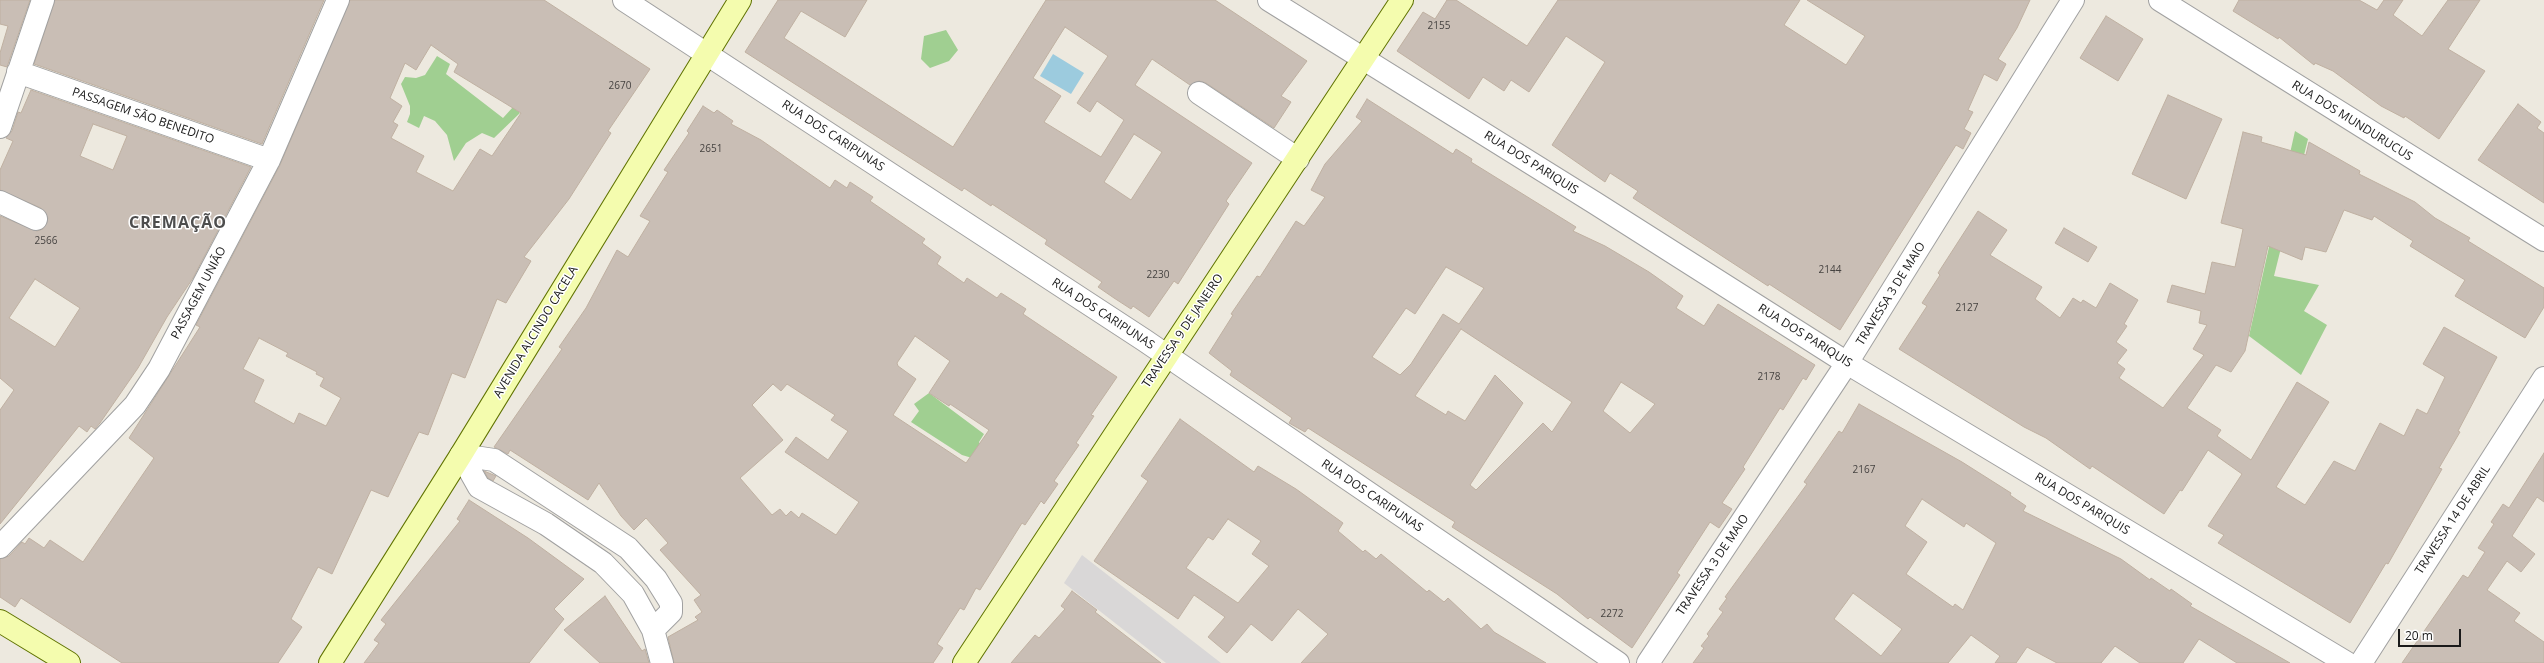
<!DOCTYPE html>
<meta charset="utf-8">
<style>
body{margin:0}
#map{position:relative;width:2544px;height:663px;overflow:hidden;background:#ede9df;font-family:"Open Sans",sans-serif}
canvas{display:block}
.scale{position:absolute;left:2398px;top:629px;width:63px;height:18px;box-sizing:border-box;border:2px solid #1a1a1a;border-top:0;padding-left:5px;font-size:12px;line-height:14px;white-space:nowrap;color:#1a1a1a;-webkit-text-stroke:3px #fff;paint-order:stroke}
</style>
<div id="map">
<canvas width="2544" height="663"></canvas>
<div class="scale">20 m</div>
</div>
<script>
const context = document.querySelector('canvas').getContext('2d');
context.lineJoin = 'round';
function fillPath(path, color) {
  context.fillStyle = color;
  context.fill(path, 'evenodd');
}
function toPath(rows) {
  const path = new Path2D();
  for (const r of rows) {
    path.moveTo(r[0], r[1]);
    for (let i = 2; i < r.length; i += 2) path.lineTo(r[i], r[i + 1]);
  }
  return path;
}
function trace(path, color, width, dash) {
  context.strokeStyle = color;
  context.lineWidth = width;
  context.lineCap = dash ? 'butt' : 'round';
  context.setLineDash(dash || []);
  context.stroke(path);
}
function write(font, color, halo, rows, align = 'center') {
  context.font = font + ' "Open Sans",sans-serif';
  context.lineWidth = 3;
  context.setLineDash([]);
  context.textBaseline = 'middle';
  context.strokeStyle = halo;
  context.fillStyle = color;
  for (const [text, x, y, turn = 0] of rows) {
    context.save();
    context.translate(x, y);
    context.rotate((+turn || 0) * Math.PI / 180);
    context.textAlign = isNaN(turn) ? turn : align;
    if (halo) context.strokeText(text, 0, 0);
    context.fillText(text, 0, 0);
    context.restore();
  }
}
fillPath(toPath([
 [1082,555,1221,663,1166,663,1064,583]
]), '#d9d7d7');
fillPath(toPath([
 [946,30,958,50,949,61,930,68,921,59,924,36],
 [437,56,450,64,446,74,503,118,513,107,520,113,494,138,482,133,466,143,454,161,447,135,435,121,424,116,419,128,407,122,410,114,410,106,401,84,405,77,416,78,425,75],
 [2295,131,2308,139,2274,276,2319,285,2304,311,2327,325,2301,375,2249,336],
 [929,393,984,434,979,442,981,448,972,458,962,455,911,422,919,411,914,404]
]), '#a0cf91');
fillPath(toPath([
 [1053,54,1084,73,1071,94,1040,76]
]), '#9ccbde');
const building = toPath([
 [0,0,30,0,7,67,0,65,0,53,8,26,0,24,0,0],
 [55,0,324,0,262,144,34,64,55,0],
 [350,0,544,0,650,69,608,131,611,133,569,199,524,257,531,261,506,303,497,299,465,378,452,373,428,435,419,432,388,497,371,490,332,574,318,567,291,619,302,627,278,663,122,663,21,598,15,607,0,597,0,559,9,556,22,542,25,544,29,538,44,548,50,540,83,562,154,458,129,438,200,327,196,325,280,165,350,0],
 [431,45,458,64,454,72,521,113,492,156,480,149,453,191,416,172,424,156,391,138,398,125,393,122,402,106,390,98,405,63,416,70,431,45],
 [259,338,288,353,286,356,317,372,316,374,324,378,320,386,341,398,326,426,299,413,294,424,254,402,264,380,243,369,259,338],
 [778,0,867,0,845,37,801,11,784,38,953,147,1046,0,1215,0,1307,61,1281,96,1291,102,1274,128,1206,83,1199,81,1190,85,1152,59,1135,85,1252,163,1226,201,1229,204,1178,284,1174,281,1149,317,1133,306,1131,309,1114,298,1098,287,1102,282,1045,244,1047,240,992,204,991,206,964,188,962,191,745,52,778,0],
 [1065,27,1108,56,1077,103,1090,112,1097,101,1124,120,1101,157,1044,122,1061,96,1033,78,1065,27],
 [1134,134,1162,152,1131,200,1104,182,1134,134],
 [1447,0,1456,0,1527,46,1558,0,1800,0,1784,25,1846,65,1865,36,1807,0,2030,0,2017,28,1998,59,2006,64,1997,81,1984,74,1968,110,1973,112,1964,129,1971,133,1963,149,1956,145,1840,330,1769,284,1768,286,1633,198,1638,191,1610,173,1605,182,1552,145,1605,62,1566,36,1529,92,1511,80,1504,91,1483,77,1469,99,1397,51,1423,12,1435,19,1447,0],
 [2239,0,2359,0,2377,10,2384,0,2403,0,2393,15,2422,36,2448,0,2480,0,2448,49,2485,71,2439,139,2405,116,2404,118,2381,106,2333,71,2315,63,2314,65,2279,37,2278,39,2233,11,2239,0],
 [2106,16,2143,39,2118,81,2080,58,2106,16],
 [31,90,251,167,193,278,167,317,138,368,100,423,95,429,91,426,87,432,79,426,0,524,0,410,14,390,0,378,0,216,37,231,43,229,48,218,41,208,0,190,0,170,13,141,6,138,12,131,18,112,21,113,31,90],
 [93,124,127,136,113,170,80,156,93,124],
 [35,279,80,308,55,347,9,318,35,279],
 [2168,95,2222,119,2186,199,2132,174,2168,95],
 [1367,99,1453,154,1456,149,1472,159,1471,162,1576,227,1573,231,1605,246,1649,272,1683,296,1676,308,1704,326,1718,304,1815,365,1806,380,1803,378,1783,410,1780,408,1743,467,1745,469,1722,503,1732,509,1719,528,1710,522,1677,573,1680,575,1632,648,1590,617,1588,619,1557,594,1452,527,1455,522,1308,428,1305,432,1289,423,1292,418,1230,375,1232,371,1209,353,1233,315,1231,314,1257,276,1260,277,1296,221,1304,226,1325,197,1311,190,1325,164,1362,121,1356,117,1367,99],
 [1446,267,1484,288,1459,324,1443,314,1411,364,1400,375,1372,357,1406,308,1415,314,1446,267],
 [1461,329,1572,402,1552,432,1543,423,1476,490,1470,485,1523,403,1495,375,1465,421,1448,411,1446,415,1415,396,1461,329],
 [1621,382,1655,404,1630,433,1603,411,1621,382],
 [2518,104,2541,122,2537,128,2544,133,2544,203,2478,160,2518,104],
 [703,106,714,113,717,110,733,121,731,124,761,140,830,188,835,180,847,188,850,182,873,197,870,201,925,239,922,243,941,257,937,264,964,283,967,278,997,298,1001,293,1026,309,1023,314,1117,377,1091,415,1094,416,1076,443,1079,445,1054,481,1058,484,1044,504,1041,501,1025,525,1022,523,980,590,976,588,964,610,960,608,937,644,943,648,933,663,674,663,668,637,698,620,695,617,702,612,694,600,701,595,660,550,668,543,646,518,634,530,621,516,599,483,588,500,510,450,508,454,494,447,562,349,559,347,586,308,617,250,628,257,650,221,640,216,668,172,664,170,689,133,687,131,703,106],
 [915,336,950,361,929,393,949,406,950,404,989,430,966,463,893,415,916,379,898,366,897,363,915,336],
 [773,384,781,391,787,384,835,415,831,420,848,431,828,460,796,437,785,452,859,502,836,535,802,513,799,518,791,511,786,516,780,509,772,515,740,478,783,440,752,405,773,384],
 [2243,132,2262,137,2261,142,2306,155,2309,142,2360,171,2359,174,2415,202,2435,218,2470,238,2468,241,2544,288,2544,307,2525,338,2455,296,2465,280,2410,246,2413,241,2374,216,2372,220,2344,210,2326,252,2305,247,2302,260,2268,246,2245,351,2231,372,2216,365,2187,408,2221,430,2217,436,2251,460,2297,382,2329,402,2276,487,2305,505,2334,461,2355,471,2380,423,2404,436,2417,409,2427,414,2445,377,2423,364,2444,327,2497,357,2458,431,2460,432,2439,468,2442,469,2388,564,2386,563,2350,623,2218,543,2224,535,2208,526,2242,474,2208,450,2182,491,2180,490,2164,514,2092,466,2090,469,2046,438,2024,427,1899,349,1927,306,1922,303,1940,275,1938,273,1978,211,2007,230,1990,255,2042,287,2035,299,2060,318,2073,298,2081,303,2083,300,2096,308,2110,283,2138,300,2124,324,2127,326,2116,342,2127,350,2117,363,2125,369,2119,378,2163,408,2204,355,2193,349,2207,325,2199,323,2201,311,2167,302,2172,285,2205,294,2212,262,2235,267,2243,229,2221,223,2243,132],
 [2064,228,2097,247,2088,262,2055,243,2064,228],
 [1859,404,1962,462,2011,493,2010,495,2026,506,2023,511,2121,559,2150,580,2151,578,2170,591,2171,589,2192,604,2190,606,2290,663,2237,663,2199,639,2183,663,2140,663,2115,646,2101,663,2057,663,2027,647,2016,663,1995,663,2000,656,1971,635,1948,663,1693,663,1704,648,1701,646,1709,636,1707,634,1723,612,1719,609,1727,598,1725,597,1807,484,1804,482,1839,431,1842,433,1859,404],
 [1922,499,1964,527,1966,523,1996,543,1963,610,1955,604,1953,607,1906,574,1927,542,1905,526,1922,499],
 [1853,593,1902,629,1881,656,1834,619,1853,593],
 [1180,419,1254,472,1258,466,1296,489,1343,523,1338,531,1363,552,1365,550,1376,559,1381,554,1427,592,1429,590,1444,602,1448,598,1481,629,1487,624,1494,632,1546,663,1301,663,1328,634,1298,609,1272,641,1251,624,1227,653,1208,637,1225,617,1194,595,1178,619,1094,561,1148,481,1141,476,1180,419],
 [1228,519,1261,541,1252,554,1269,566,1238,603,1186,568,1208,537,1213,540,1228,519],
 [2544,453,2544,502,2537,497,2512,536,2535,554,2521,572,2507,561,2487,590,2520,613,2514,621,2544,642,2544,663,2402,663,2463,575,2468,578,2485,552,2478,548,2494,524,2491,522,2503,504,2509,508,2544,453],
 [484,471,496,476,493,481,488,478,484,471],
 [469,500,528,538,584,579,554,609,564,619,529,663,364,663,379,643,374,640,386,624,381,620,460,521,457,519,469,500],
 [1072,591,1097,610,1095,612,1161,663,1011,663,1035,635,1039,638,1065,609,1061,606,1072,591],
 [605,596,642,651,645,649,649,663,600,663,564,630,605,596]
]);
fillPath(building, '#c9beb5');
trace(building, '#bfb0a1', 1);
const minor = toPath([
 [624,0,1144,340,1618,663],
 [18,72,269,160],
 [1199,93,1298,159],
 [0,127,43,0],
 [0,202,36,219],
 [461,455,479,487,546,524,603,563,633,594,653,630,662,663],
 [461,455,494,460,628,548,656,579,671,603,671,612,653,630],
 [0,547,135,405,159,369,269,160,338,0],
 [1648,663,1847,363,2073,0],
 [2361,663,2544,378]
]);
const tertiary = toPath([
 [1269,0,1595,203,1847,363,2347,663],
 [2160,0,2544,240]
]);
const secondary = toPath([
 [0,621,69,663],
 [330,663,461,455,740,0],
 [964,663,1402,0]
]);
trace(minor, '#a1a1a1', 24);
trace(tertiary, '#a1a1a1', 24);
trace(secondary, '#607300', 24);
trace(minor, '#fff', 22);
trace(tertiary, '#fff', 22);
trace(secondary, '#f4fcae', 22);
write('10px', '#464341', null, [
 ["2155",1439,26],
 ["2670",620,86],
 ["2651",711,149],
 ["2566",46,241],
 ["2144",1830,270],
 ["2230",1158,275],
 ["2127",1967,308],
 ["2178",1769,377],
 ["2167",1864,470],
 ["2272",1612,614]
]);
write('12px', '#1a1a1a', '#fff', [
 ["PASSAGEM SÃO BENEDITO",143,116,19],
 ["RUA DOS MUNDURUCUS",2352,121,32],
 ["RUA DOS CARIPUNAS",833,136,33],
 ["RUA DOS PARIQUIS",1531,163,32],
 ["PASSAGEM UNIÃO",199,293,-62],
 ["TRAVESSA 3 DE MAIO",1891,294,-58],
 ["RUA DOS CARIPUNAS",1103,314,33],
 ["TRAVESSA 9 DE JANEIRO",1183,331,-56],
 ["AVENIDA ALCINDO CACELA",536,332,-59],
 ["RUA DOS PARIQUIS",1805,336,32],
 ["RUA DOS CARIPUNAS",1372,496,34],
 ["RUA DOS PARIQUIS",2082,504,31],
 ["TRAVESSA 14 DE ABRIL",2453,520,-57],
 ["TRAVESSA 3 DE MAIO",1713,565,-56]
]);
context.letterSpacing = '1px';
write('bold 16px', '#4d4d4d', '#fff', [
 ["CREMAÇÃO",178,223]
]);
context.letterSpacing = '0px';
</script>
